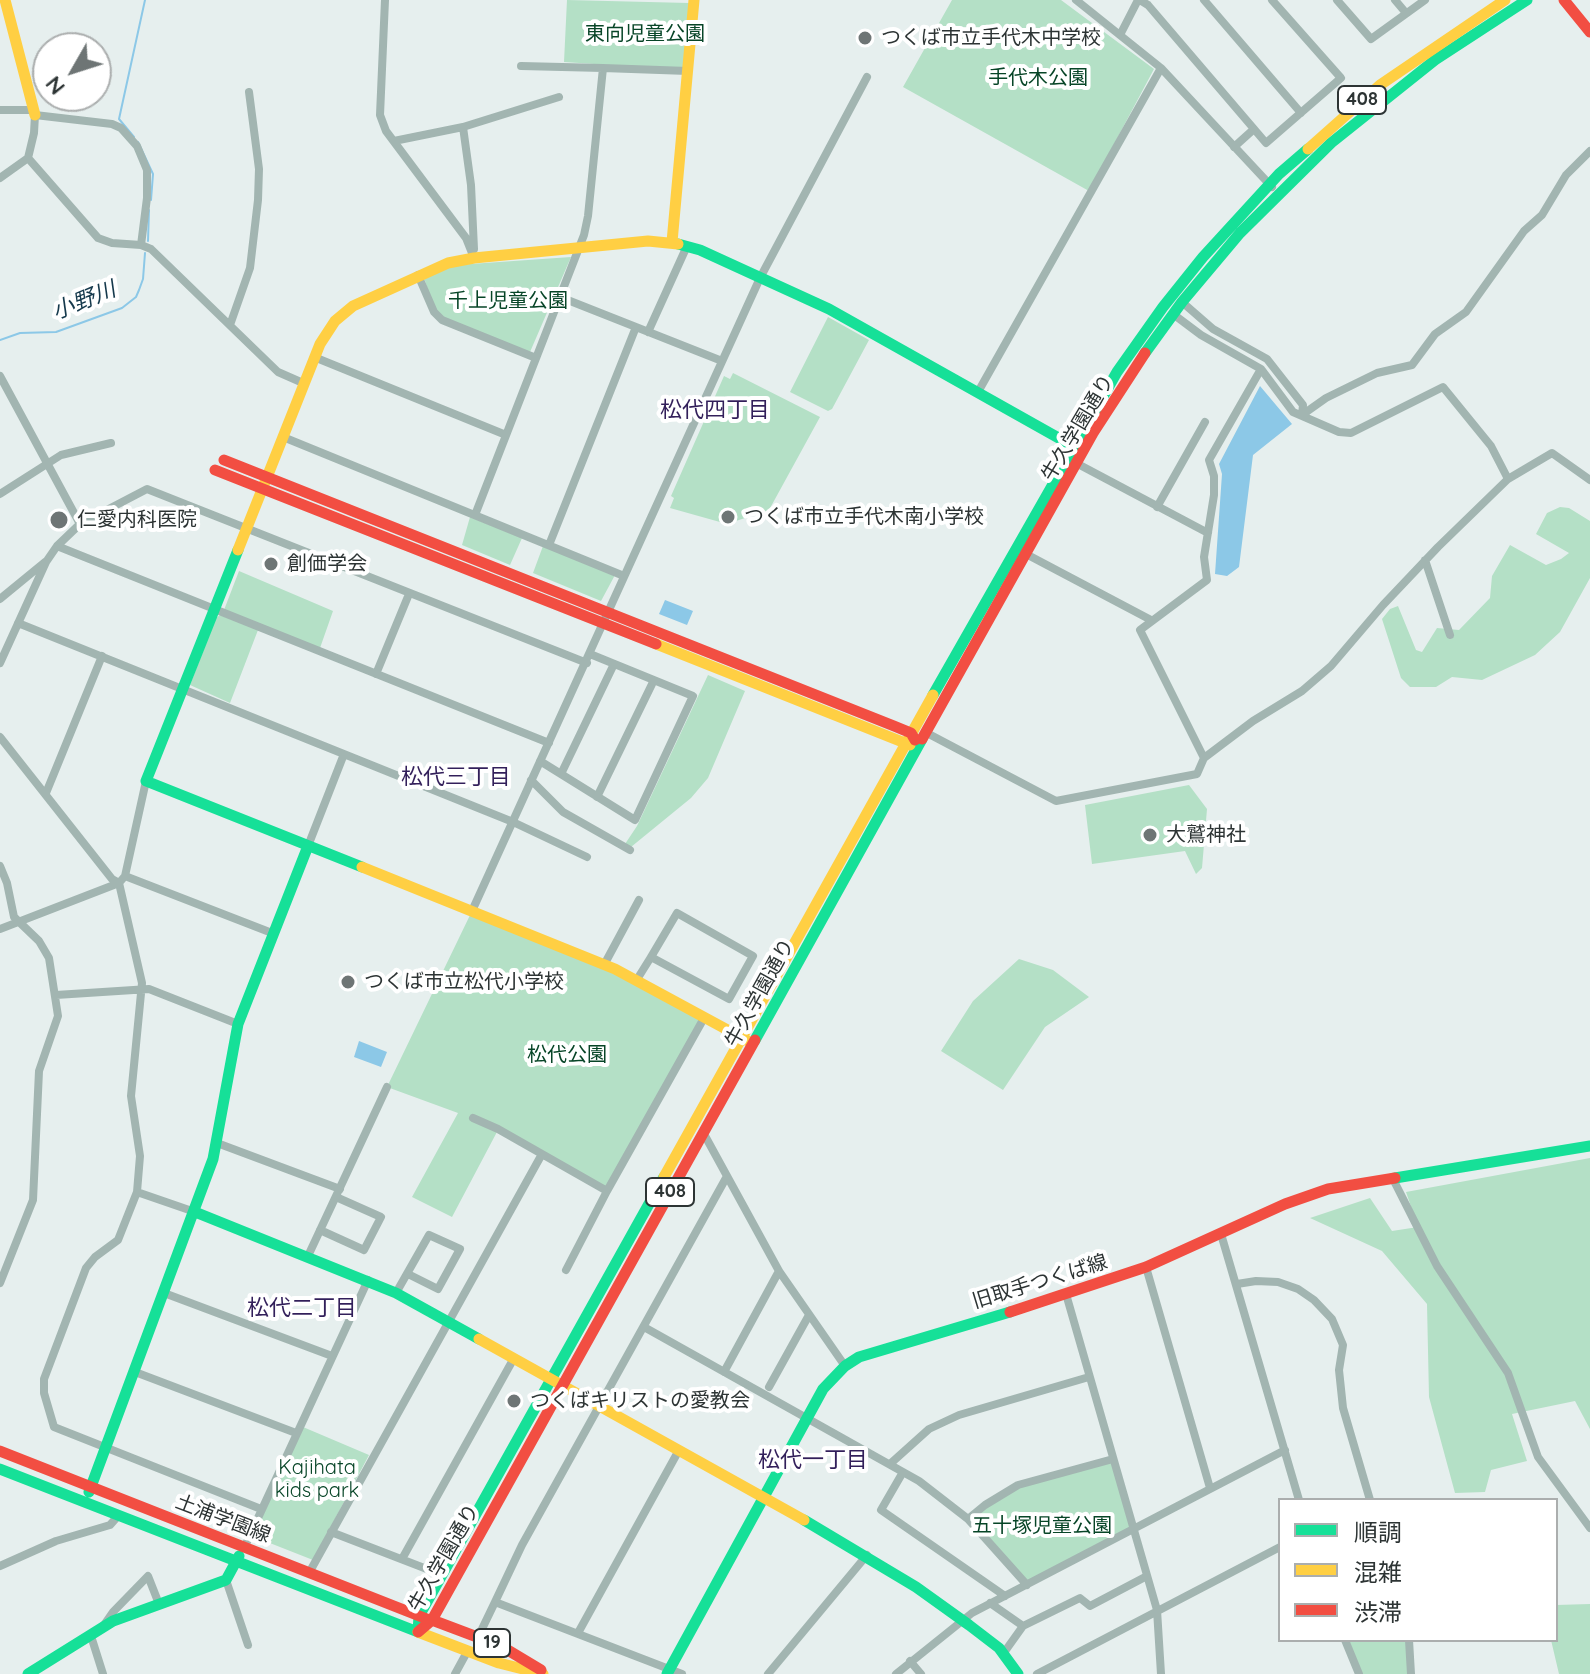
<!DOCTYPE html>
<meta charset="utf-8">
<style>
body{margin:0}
#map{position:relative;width:1590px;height:1674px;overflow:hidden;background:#e6efee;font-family:Quicksand,"Noto Sans JP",sans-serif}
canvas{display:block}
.legend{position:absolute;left:1278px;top:1498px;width:280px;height:144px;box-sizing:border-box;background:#fff;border:2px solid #abaeae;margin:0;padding:10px 14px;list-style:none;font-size:24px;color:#2d3434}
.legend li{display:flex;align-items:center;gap:16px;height:40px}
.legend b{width:40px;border:2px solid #abaeae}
.north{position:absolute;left:32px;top:32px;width:80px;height:80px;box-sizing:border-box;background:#fff;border:2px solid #abaeae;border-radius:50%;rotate:231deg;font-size:22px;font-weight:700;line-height:32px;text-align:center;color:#2d3434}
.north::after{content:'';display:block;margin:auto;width:28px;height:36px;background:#6e7575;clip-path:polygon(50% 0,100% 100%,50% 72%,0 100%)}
</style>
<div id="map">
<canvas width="1590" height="1674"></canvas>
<ul class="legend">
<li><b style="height:10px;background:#16e098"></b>順調</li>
<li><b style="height:10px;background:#ffcf43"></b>混雑</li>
<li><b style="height:10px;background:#f24e42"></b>渋滞</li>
</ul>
<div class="north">N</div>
</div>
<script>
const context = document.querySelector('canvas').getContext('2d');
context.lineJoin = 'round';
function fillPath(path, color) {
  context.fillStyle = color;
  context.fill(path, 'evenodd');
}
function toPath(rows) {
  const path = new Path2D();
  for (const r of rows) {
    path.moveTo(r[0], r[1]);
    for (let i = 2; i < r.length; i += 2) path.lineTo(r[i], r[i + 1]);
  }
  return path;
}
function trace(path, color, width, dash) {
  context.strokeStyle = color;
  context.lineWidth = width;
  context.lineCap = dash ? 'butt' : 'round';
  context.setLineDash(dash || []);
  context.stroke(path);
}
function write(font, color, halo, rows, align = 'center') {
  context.font = font + ' Quicksand,"Noto Sans JP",sans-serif';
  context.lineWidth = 8;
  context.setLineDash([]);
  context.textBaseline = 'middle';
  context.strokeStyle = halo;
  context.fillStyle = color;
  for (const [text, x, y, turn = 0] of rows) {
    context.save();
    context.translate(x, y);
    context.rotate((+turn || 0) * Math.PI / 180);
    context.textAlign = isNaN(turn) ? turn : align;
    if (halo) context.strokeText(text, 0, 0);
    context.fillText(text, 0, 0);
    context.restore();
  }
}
fillPath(toPath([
 [567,0,689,3,685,70,564,62],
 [952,0,1061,0,1154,69,1089,191,903,87],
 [571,257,530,352,442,317,434,307,424,278,456,265],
 [828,317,869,340,832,409,828,411,790,392],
 [733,373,820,417,769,510,727,524,670,508,674,498,671,496,724,376,730,379],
 [1560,507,1569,508,1590,521,1590,578,1560,632,1535,655,1482,680,1452,677,1436,687,1410,687,1401,678,1382,619,1390,609,1398,606,1416,650,1422,652,1437,628,1459,630,1490,598,1492,576,1510,545,1546,565,1561,559,1569,553,1536,534,1547,513],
 [470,517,522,538,510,565,462,545],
 [543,546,615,575,601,601,533,573],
 [239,571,333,611,320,648,224,610],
 [220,615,258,630,230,703,190,685,216,618],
 [708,675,745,691,708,778,691,798,631,847,625,844,637,826],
 [1189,785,1207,809,1202,868,1196,874,1185,851,1092,864,1085,805],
 [472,911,577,952,704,1018,607,1191,498,1130,452,1217,412,1197,458,1113,387,1087],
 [1019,959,1053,970,1089,997,1045,1027,1003,1090,941,1051,973,1001],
 [1590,1158,1590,1429,1575,1401,1512,1414,1527,1461,1491,1470,1485,1492,1455,1493,1429,1397,1427,1304,1382,1251,1310,1218,1370,1198,1392,1231,1418,1227,1406,1192],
 [303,1427,369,1455,313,1560,252,1536],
 [1113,1459,1134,1529,1027,1585,968,1519,1003,1493],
 [1590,1604,1590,1674,1559,1674,1551,1640,1556,1640,1556,1605],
 [1345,1640,1409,1640,1411,1674,1359,1674]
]), '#b4e0c6');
fillPath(toPath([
 [1260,386,1292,424,1253,455,1239,567,1227,576,1215,574,1222,474,1219,464],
 [665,600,693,611,687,625,659,614],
 [359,1041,387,1052,381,1067,354,1057]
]), '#8cc8e7');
trace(toPath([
 [134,137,119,119,145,0],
 [138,142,153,174,151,200],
 [148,241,149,210],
 [0,340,20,333,56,332,122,308,136,297,139,290,143,279,145,253]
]), '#8cc8e7', 2);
trace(toPath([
 [385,0,380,115,386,131,466,238,474,258],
 [1076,0,1161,68,1272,187],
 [1140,0,1148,5,1266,143,1341,78,1272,0],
 [1204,0,1301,113],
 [1337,0,1371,39,1425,0],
 [1395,0,1406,13],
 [1120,35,1138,0],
 [521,66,603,68],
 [0,110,34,110],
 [463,127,559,97],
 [394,141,463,127,471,185,474,249],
 [1234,147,1254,129],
 [28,158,98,238,112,243,141,245,151,249,278,372,303,383],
 [0,178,28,158,34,133,35,115,112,124,121,128,137,146,147,170,147,198,141,245],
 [418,275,434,312,442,320,536,358],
 [560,297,722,361],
 [1182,302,1213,329,1267,359,1303,405,1302,415],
 [1173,314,1201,335,1261,369,1293,412,1339,432,1351,433,1443,387,1491,446,1508,479],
 [230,325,250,268,258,200,259,169,249,92],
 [648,332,687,246],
 [314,357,506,435],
 [0,376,80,524],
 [978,392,1161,68],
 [1302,415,1326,398,1377,373,1412,365,1435,334,1466,312,1524,231,1542,215,1566,175,1590,151],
 [283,437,624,576],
 [1076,463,1208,533],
 [0,494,61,455,111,443],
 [1157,507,1205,422],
 [475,515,584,235,588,216,603,68,688,71],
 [549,545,636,327],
 [57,546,549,743],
 [1026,554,1151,620],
 [1425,560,1450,635],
 [0,599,45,562],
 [18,623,513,822,587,857],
 [0,663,46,562,57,546,80,524,147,489,587,663],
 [376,674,409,594],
 [925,732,1056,801,1197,774,1204,758,1253,721,1302,691,1331,666,1383,605,1438,547,1508,479,1552,453,1590,480],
 [0,737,112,879,119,883,142,983,131,1096,140,1156,137,1192,118,1240,95,1257,86,1268,44,1379,44,1393,54,1427,261,1509],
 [1204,758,1140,630,1207,580,1204,557,1214,495,1214,476,1209,460,1261,369],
 [540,761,635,820,693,696,590,654],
 [561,774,614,664],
 [531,780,563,812,630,850],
 [46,793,102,656],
 [597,797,654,680],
 [308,846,344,754],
 [0,866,7,883,14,917,39,941,49,958,58,1016,39,1071,33,1200,0,1283],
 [125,876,272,933],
 [472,911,760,278,867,77],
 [0,929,119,883,125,876,146,781],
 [604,965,639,900],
 [636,981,651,957,677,913,753,956,729,999,651,957],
 [56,995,149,989,238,1024],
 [473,1118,498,1129,607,1191,704,1018],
 [704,1134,779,1271,845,1366],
 [217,1143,340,1189],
 [1392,1177,1437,1266,1508,1373,1538,1457,1590,1528],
 [137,1192,195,1212],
 [320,1230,364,1250,381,1217,336,1197],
 [1221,1234,1299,1500],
 [308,1256,387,1087],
 [1146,1267,1210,1488],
 [566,1270,607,1191],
 [1237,1284,1256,1281,1278,1282,1298,1289,1314,1300,1332,1319,1343,1345,1339,1370,1343,1408,1370,1500],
 [164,1293,332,1356],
 [396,1293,429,1235,460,1249,438,1289,408,1274],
 [1066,1294,1157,1610,1161,1674],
 [644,1327,919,1481,968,1519,1027,1585],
 [135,1372,296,1433],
 [724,1372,779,1271],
 [769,1387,809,1315],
 [890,1464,929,1429,959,1415,1089,1377],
 [903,1472,881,1510,1005,1596],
 [968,1519,985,1505,1018,1485,1113,1459],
 [331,1532,432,1571],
 [245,1546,368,1280],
 [402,1559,514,1358],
 [0,1566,56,1541,110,1525,118,1516],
 [309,1573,542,1154],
 [226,1580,248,1645],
 [990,1603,1023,1626],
 [104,1625,113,1612,148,1576,159,1604],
 [482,1629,495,1602],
 [578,1633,679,1450],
 [91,1636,103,1674],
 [1345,1640,1359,1674],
 [1409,1640,1411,1674],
 [1003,1654,1023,1626,1080,1598,1090,1606,1147,1576],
 [910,1661,921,1674],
 [455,1674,467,1652],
 [682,1674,495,1602,522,1545,726,1178],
 [768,1674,867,1555],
 [896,1674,972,1613,1285,1450],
 [1037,1674,1280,1547]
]), '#a2b5b1', 8);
trace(toPath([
 [678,244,700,250,829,309,1080,450],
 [1145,353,1182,302,1240,233,1331,143,1435,60,1527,0],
 [238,550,146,781,362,867],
 [933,695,1117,372,1163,307,1203,257,1279,174,1308,149],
 [755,1040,922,739],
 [1395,1178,1590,1146],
 [195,1212,396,1293,479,1339],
 [0,1469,418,1632],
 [89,1492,213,1159,238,1024,308,846],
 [804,1520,916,1587,969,1625,999,1648,1018,1674],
 [418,1632,419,1616,664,1177],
 [28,1674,113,1621,226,1580,239,1556],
 [667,1674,823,1389,845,1366,859,1357,1010,1312]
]), '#16e098', 11);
trace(toPath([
 [5,0,35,115],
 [1308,149,1380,85,1505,0],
 [672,242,694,0],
 [238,550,320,344,335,321,353,306,448,263,474,258,648,241,678,244],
 [656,644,910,745],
 [362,867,615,969,748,1041],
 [664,1177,933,695],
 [479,1339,804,1520],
 [418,1632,499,1663,543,1674]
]), '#ffcf43', 11);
trace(toPath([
 [1564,0,1590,32],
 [224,460,894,726,911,733,915,740],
 [215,470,656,644],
 [922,739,1093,433,1145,353],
 [1010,1312,1146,1267,1285,1204,1328,1189,1395,1178],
 [0,1451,427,1619],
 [432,1620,501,1646,541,1670],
 [418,1632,432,1620,755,1040]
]), '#f24e42', 11);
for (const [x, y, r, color] of [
 [865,38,8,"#6e7575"],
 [728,517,8,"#6e7575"],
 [59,520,10,"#6e7575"],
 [271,564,8,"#6e7575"],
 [1150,835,8,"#6e7575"],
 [348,982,8,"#6e7575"],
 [514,1401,8,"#6e7575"]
]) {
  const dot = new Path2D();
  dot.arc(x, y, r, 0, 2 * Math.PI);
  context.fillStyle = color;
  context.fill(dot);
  trace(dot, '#fff', 3);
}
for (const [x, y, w] of [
 [1362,100,48],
 [670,1192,48],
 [492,1643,36]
]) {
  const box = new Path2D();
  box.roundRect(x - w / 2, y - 14, w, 28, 6);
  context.fillStyle = '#fff';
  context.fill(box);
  trace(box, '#2d3434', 2);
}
write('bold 18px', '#2d3434', null, [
 ["408",1362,100],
 ["408",670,1192],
 ["19",492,1643]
]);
write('20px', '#074527', '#fff', [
 ["東向児童公園",645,34],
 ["手代木公園",1038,78],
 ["千上児童公園",508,301],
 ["松代公園",567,1055],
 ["Kajihata",317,1468],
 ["kids park",317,1491],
 ["五十塚児童公園",1042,1526]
]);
write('20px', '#2d3434', '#fff', [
 ["つくば市立手代木中学校",881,38],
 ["つくば市立手代木南小学校",744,517],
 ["仁愛内科医院",77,520],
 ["創価学会",287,564],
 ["大鷲神社",1166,835],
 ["つくば市立松代小学校",364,982],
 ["つくばキリストの愛教会",530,1401]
], 'left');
write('20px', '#2d3434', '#fff', [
 ["牛久学園通り",1078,428,-59],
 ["牛久学園通り",760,993,-61],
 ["旧取手つくば線",1040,1282,-17],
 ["土浦学園線",223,1519,21],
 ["牛久学園通り",444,1558,-60]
]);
write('italic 22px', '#15394c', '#fff', [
 ["小野川",84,301,-22]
]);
write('22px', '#321f5a', '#fff', [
 ["松代四丁目",715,410],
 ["松代三丁目",456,777],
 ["松代二丁目",302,1308],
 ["松代一丁目",813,1460]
]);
</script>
